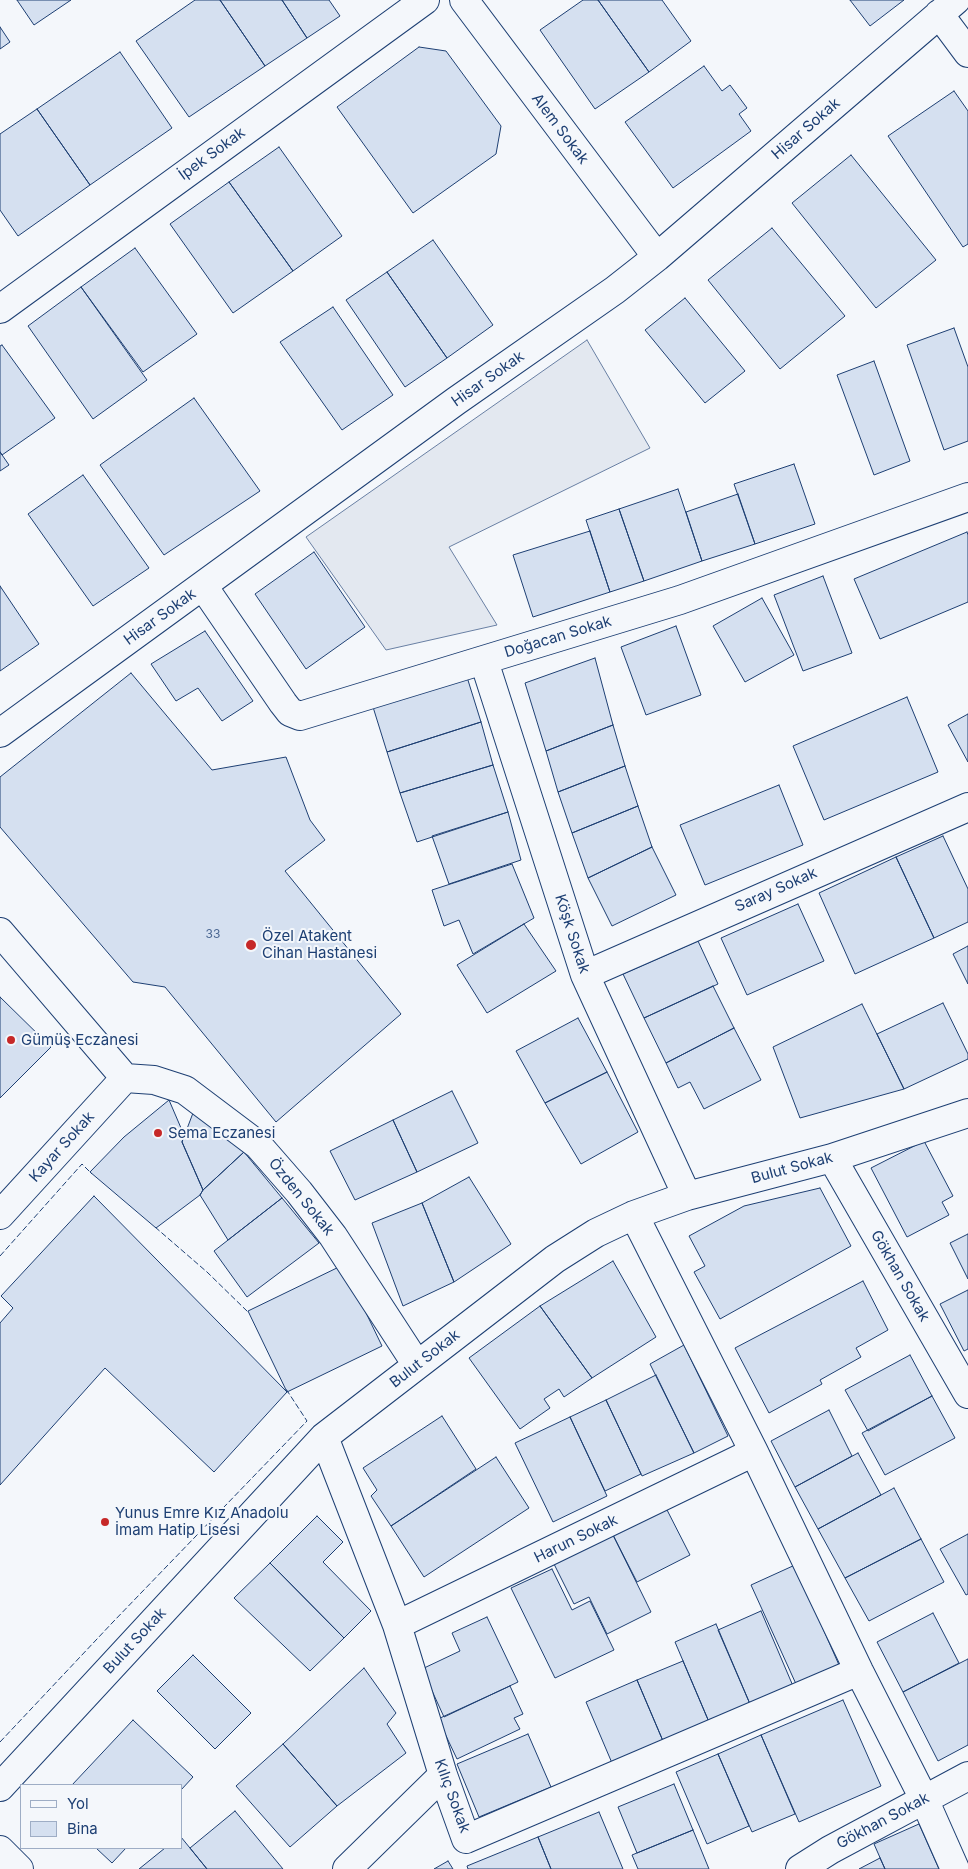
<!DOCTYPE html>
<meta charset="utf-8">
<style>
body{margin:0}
#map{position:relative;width:968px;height:1869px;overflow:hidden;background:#f4f7fb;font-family:Inter,sans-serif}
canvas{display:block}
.legend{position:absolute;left:20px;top:1784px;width:162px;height:65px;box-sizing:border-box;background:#f4f7fb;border:1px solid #9eadc5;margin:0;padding:6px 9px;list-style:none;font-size:15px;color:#1d3f73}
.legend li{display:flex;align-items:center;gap:10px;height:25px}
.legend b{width:25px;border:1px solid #9eadc5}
</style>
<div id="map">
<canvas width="968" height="1869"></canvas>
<ul class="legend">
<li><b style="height:6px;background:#f4f7fb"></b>Yol</li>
<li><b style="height:14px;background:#d5e0f0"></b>Bina</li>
</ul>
</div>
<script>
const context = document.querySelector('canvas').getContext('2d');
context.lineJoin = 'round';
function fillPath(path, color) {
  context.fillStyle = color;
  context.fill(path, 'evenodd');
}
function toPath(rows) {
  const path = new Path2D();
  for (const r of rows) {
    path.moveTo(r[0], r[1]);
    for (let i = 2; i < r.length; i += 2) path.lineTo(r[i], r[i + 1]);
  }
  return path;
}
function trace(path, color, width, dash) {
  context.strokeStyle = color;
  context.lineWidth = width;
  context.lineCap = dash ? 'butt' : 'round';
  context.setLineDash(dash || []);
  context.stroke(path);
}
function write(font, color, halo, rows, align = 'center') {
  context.font = font + ' Inter,sans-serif';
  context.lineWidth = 4;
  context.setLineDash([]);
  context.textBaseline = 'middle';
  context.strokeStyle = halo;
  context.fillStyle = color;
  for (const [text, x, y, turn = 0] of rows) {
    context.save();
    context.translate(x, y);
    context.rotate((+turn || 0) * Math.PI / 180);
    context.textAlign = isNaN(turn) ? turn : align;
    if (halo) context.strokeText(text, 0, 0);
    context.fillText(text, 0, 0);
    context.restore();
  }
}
const parking = toPath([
 [587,340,650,448,449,547,497,625,386,650,306,537,587,340]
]);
fillPath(parking, '#e3e8f0');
trace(parking, '#687fa3', 1);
const building = toPath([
 [17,0,71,0,34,25,17,0],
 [195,0,220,0,265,66,189,117,136,41,195,0],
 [220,0,282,0,307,38,265,66,220,0],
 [282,0,329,0,340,16,307,38,282,0],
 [583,0,598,0,649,72,595,109,540,30,583,0],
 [598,0,662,0,691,41,649,72,598,0],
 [850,0,904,0,870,26,850,0],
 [0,27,10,42,0,49,0,27],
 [419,47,446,51,501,126,496,154,413,213,337,107,419,47],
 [120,52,172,128,90,185,37,109,120,52],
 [704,66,722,91,730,85,747,108,739,114,751,131,673,188,625,122,704,66],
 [954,91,968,111,968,244,963,247,888,136,954,91],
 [37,109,90,185,18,236,0,210,0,134,37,109],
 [279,147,342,236,293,271,229,182,279,147],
 [851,155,936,260,876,308,792,203,851,155],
 [229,182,293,271,233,313,170,224,229,182],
 [772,228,845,316,780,369,708,280,772,228],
 [433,240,493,325,447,358,387,272,433,240],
 [135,248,197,334,143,372,81,287,135,248],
 [387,272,447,358,405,387,346,300,387,272],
 [81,287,147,380,93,419,28,326,81,287],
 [685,298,745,371,705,403,645,330,685,298],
 [333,307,393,395,342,430,280,342,333,307],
 [954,328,968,367,968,441,944,450,907,345,954,328],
 [2,345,55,418,2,455,0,452,0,346,2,345],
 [874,361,910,461,874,475,837,375,874,361],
 [194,398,260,491,164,555,100,465,194,398],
 [0,452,9,465,0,471,0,452],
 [794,464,815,524,755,544,734,484,794,464],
 [83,475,149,568,93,606,28,514,83,475],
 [678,489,702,561,644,581,619,509,678,489],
 [738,494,755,544,702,561,686,512,738,494],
 [619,509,644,581,610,592,586,520,619,509],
 [590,531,610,592,533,617,513,555,590,531],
 [967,532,968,535,968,602,880,639,854,579,967,532],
 [314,552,365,627,306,669,255,594,314,552],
 [823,576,852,653,803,671,774,595,823,576],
 [0,586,39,644,0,671,0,586],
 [762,598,794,655,745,682,713,626,762,598],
 [676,626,701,695,646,715,621,647,676,626],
 [205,631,253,701,222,721,198,688,176,701,151,664,205,631],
 [595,658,613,725,546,751,525,683,595,658],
 [131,673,212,770,286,757,310,820,325,840,285,871,401,1014,276,1122,165,987,133,982,0,827,0,777,131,673],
 [467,677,481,722,387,752,373,707,467,677],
 [907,697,938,772,824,820,793,746,907,697],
 [968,714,968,762,948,725,968,714],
 [481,722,493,765,400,793,387,752,481,722],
 [613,725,625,766,558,792,546,751,613,725],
 [493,765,508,812,417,842,400,793,493,765],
 [625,766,638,806,572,833,558,792,625,766],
 [779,785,803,845,705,885,680,825,779,785],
 [638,806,652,847,588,878,572,833,638,806],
 [508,812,521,860,449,884,432,836,508,812],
 [943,836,968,889,968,922,934,938,896,857,943,836],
 [652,847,676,895,612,926,588,878,652,847],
 [896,857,934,938,855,974,819,893,896,857],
 [512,864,534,918,473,954,459,920,444,926,432,890,512,864],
 [798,904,824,961,747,995,721,938,798,904],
 [524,924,556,971,487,1013,457,965,524,924],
 [698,941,718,984,644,1018,623,974,698,941],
 [968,946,968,984,953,954,968,946],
 [713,986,734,1028,666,1063,644,1018,713,986],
 [0,997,51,1047,0,1098,0,997],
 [943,1003,968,1054,968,1059,904,1089,877,1034,943,1003],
 [862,1004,904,1089,800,1118,773,1047,862,1004],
 [578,1018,607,1072,545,1103,516,1051,578,1018],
 [734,1028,761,1080,704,1109,690,1082,678,1088,666,1063,734,1028],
 [607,1072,638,1132,581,1164,545,1103,607,1072],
 [452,1091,478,1143,417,1172,393,1120,452,1091],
 [169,1100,184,1135,182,1142,203,1190,200,1195,156,1228,90,1172,124,1137,169,1100],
 [193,1113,244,1152,203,1190,182,1142,193,1113],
 [393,1120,417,1172,355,1200,330,1151,393,1120],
 [924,1141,953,1196,942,1202,949,1215,907,1237,871,1168,924,1141],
 [244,1152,282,1198,228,1240,200,1195,203,1190,244,1152],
 [469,1177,511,1244,454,1282,422,1203,469,1177],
 [820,1188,851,1246,720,1319,694,1272,705,1266,689,1236,744,1206,820,1188],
 [94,1196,287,1392,214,1472,105,1368,0,1485,0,1323,13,1308,1,1296,94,1196],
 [282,1198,319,1243,247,1297,214,1251,282,1198],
 [422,1203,454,1282,403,1306,372,1223,422,1203],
 [968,1234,968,1279,950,1243,968,1234],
 [613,1261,656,1337,592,1378,540,1306,613,1261],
 [343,1265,382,1346,287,1392,248,1311,343,1265],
 [863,1281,888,1330,856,1348,861,1357,820,1380,822,1384,769,1413,735,1348,863,1281],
 [968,1290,968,1349,964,1351,940,1304,968,1290],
 [540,1306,592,1378,564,1397,559,1389,544,1399,550,1408,520,1429,469,1358,540,1306],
 [684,1345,728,1436,694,1453,650,1364,684,1345],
 [910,1355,932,1396,868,1431,845,1390,910,1355],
 [656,1375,694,1453,642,1476,606,1400,656,1375],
 [932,1396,955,1438,885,1475,862,1433,932,1396],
 [606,1400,641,1474,605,1491,570,1417,606,1400],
 [829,1410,852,1456,795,1487,771,1441,829,1410],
 [442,1416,476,1469,391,1526,371,1496,377,1490,363,1468,442,1416],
 [570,1417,607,1496,553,1522,515,1443,570,1417],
 [858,1453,881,1495,818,1529,795,1487,858,1453],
 [496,1457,529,1508,424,1577,391,1526,496,1457],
 [894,1488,921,1539,845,1578,818,1529,894,1488],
 [664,1504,690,1555,637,1582,611,1531,664,1504],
 [317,1516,343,1542,323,1562,371,1611,344,1638,270,1563,317,1516],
 [611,1531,651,1612,607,1634,589,1597,574,1604,552,1560,611,1531],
 [968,1534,968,1594,966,1595,940,1549,968,1534],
 [921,1539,944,1582,869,1621,845,1578,921,1539],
 [270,1563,344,1638,310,1671,234,1598,270,1563],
 [795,1565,839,1665,796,1684,751,1585,795,1565],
 [552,1569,572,1610,590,1601,614,1650,555,1678,511,1588,552,1569],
 [761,1611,793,1686,750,1704,718,1630,761,1611],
 [933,1613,959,1663,903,1692,877,1642,933,1613],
 [487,1617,518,1682,444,1717,422,1669,460,1651,452,1633,487,1617],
 [716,1624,750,1704,709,1722,675,1642,716,1624],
 [193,1655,251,1713,215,1749,157,1691,193,1655],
 [968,1659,968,1745,938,1761,903,1692,968,1659],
 [683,1661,709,1722,663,1741,637,1680,683,1661],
 [364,1668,396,1713,387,1724,406,1753,337,1806,283,1744,364,1668],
 [637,1680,663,1741,612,1763,586,1702,637,1680],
 [510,1686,523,1714,514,1718,520,1729,457,1759,438,1719,510,1686],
 [843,1700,881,1786,799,1822,761,1735,843,1700],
 [133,1720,193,1777,181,1790,181,1785,72,1785,133,1720],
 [528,1734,551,1787,479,1817,457,1764,528,1734],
 [761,1735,795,1814,752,1832,718,1754,761,1735],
 [283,1744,337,1806,290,1847,236,1786,283,1744],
 [718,1754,749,1826,707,1844,676,1772,718,1754],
 [674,1784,693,1830,637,1853,618,1807,674,1784],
 [235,1811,283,1869,207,1869,190,1848,235,1811],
 [599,1812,623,1869,551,1869,538,1837,599,1812],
 [919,1824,939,1869,885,1869,874,1844,919,1824],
 [693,1830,709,1869,638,1869,632,1855,693,1830],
 [181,1837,207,1869,139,1869,165,1848,181,1848,181,1837],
 [538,1837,551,1869,468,1869,467,1866,538,1837],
 [96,1848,126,1848,112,1863,96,1848],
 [880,1858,885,1869,859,1869,880,1858],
 [448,1861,453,1869,434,1869,448,1861]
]);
fillPath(building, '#d5e0f0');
trace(building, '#1d3f73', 1);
const minor = toPath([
 [464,0,657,257],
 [939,14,968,53],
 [0,309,425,0],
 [203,586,283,703,290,712,300,716,680,600,968,497],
 [484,661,585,975,687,1196],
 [0,733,456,401,615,290,657,257,956,0],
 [0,932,125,1078,154,1080,185,1090,258,1145,299,1192,333,1236,417,1365],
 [585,975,968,807],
 [832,1158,968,1394],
 [0,1215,125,1078],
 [634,1215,754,1452,859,1671,924,1799,955,1869],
 [324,1437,397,1625,443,1775,466,1839,859,1671],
 [397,1625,754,1452],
 [0,1787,324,1437,555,1259,596,1233,634,1215,687,1196,832,1158,968,1113],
 [0,1850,19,1869],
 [347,1869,443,1775],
 [800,1869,830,1850,968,1776]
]);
trace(minor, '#1d3f73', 30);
trace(minor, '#f4f7fb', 28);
trace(toPath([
 [155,1227,207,1272,249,1313],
 [0,1256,82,1164,92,1174],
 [0,1742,113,1622,307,1421,286,1389]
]), '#1d3f73', 1, [6, 2.5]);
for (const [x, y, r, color] of [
 [251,945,6,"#c62828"],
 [11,1040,5,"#c62828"],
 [158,1133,5,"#c62828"],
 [105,1522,5,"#c62828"]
]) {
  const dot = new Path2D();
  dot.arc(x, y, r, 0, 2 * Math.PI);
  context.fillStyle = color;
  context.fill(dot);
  trace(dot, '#f4f7fb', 2);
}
write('12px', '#4b6792', null, [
 ["33",213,934]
]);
write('15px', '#1d3f73', '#f4f7fb', [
 ["Alem Sokak",560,129,53],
 ["Hisar Sokak",806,129,-41],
 ["İpek Sokak",212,154,-36],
 ["Hisar Sokak",488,379,-35],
 ["Hisar Sokak",160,617,-36],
 ["Doğacan Sokak",558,637,-17],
 ["Saray Sokak",776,890,-24],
 ["Köşk Sokak",572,934,72],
 ["Kayar Sokak",62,1147,-48],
 ["Bulut Sokak",792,1168,-15],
 ["Özden Sokak",301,1197,51],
 ["Gökhan Sokak",900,1276,60],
 ["Bulut Sokak",425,1359,-38],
 ["Harun Sokak",576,1539,-26],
 ["Bulut Sokak",135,1641,-47],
 ["Kılıç Sokak",452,1796,70],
 ["Gökhan Sokak",883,1821,-28]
]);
write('15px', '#1d3f73', '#f4f7fb', [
 ["Özel Atakent",262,936],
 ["Cihan Hastanesi",262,953],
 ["Gümüş Eczanesi",21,1040],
 ["Sema Eczanesi",168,1133],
 ["Yunus Emre Kız Anadolu",115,1513],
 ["İmam Hatip Lisesi",115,1530]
], 'left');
</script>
